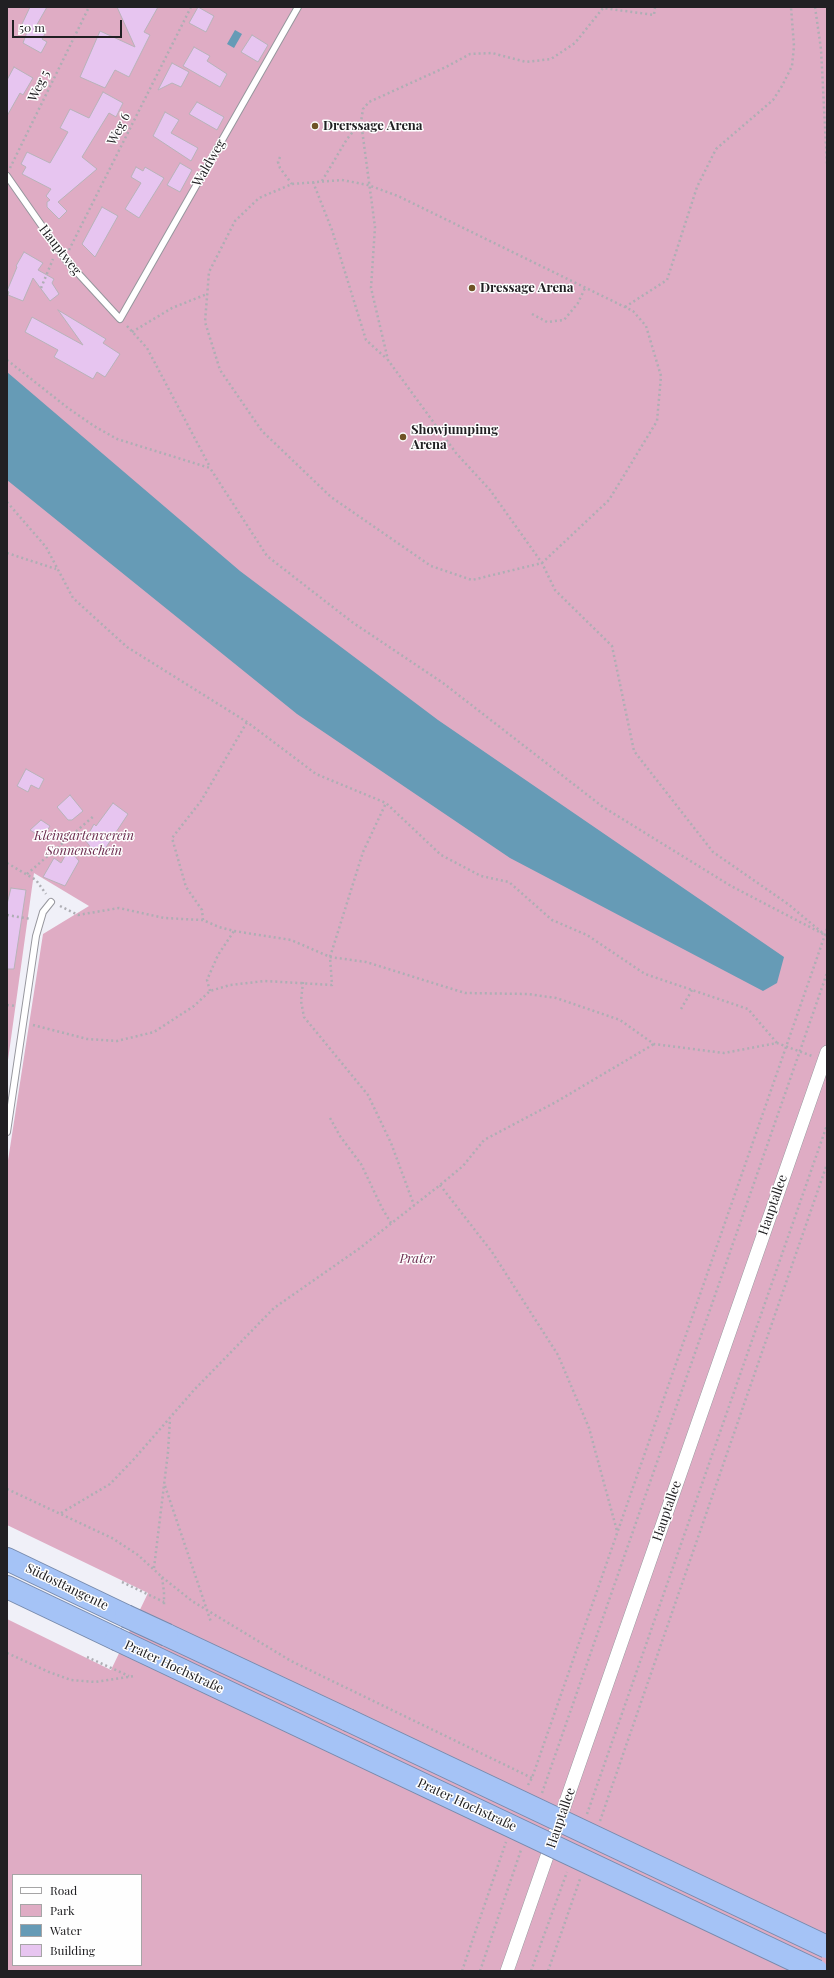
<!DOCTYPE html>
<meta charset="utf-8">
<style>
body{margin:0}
#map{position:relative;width:834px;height:1978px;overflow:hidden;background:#f0f0f8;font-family:"Playfair Display",serif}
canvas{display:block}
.frame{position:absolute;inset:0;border:8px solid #212023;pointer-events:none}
.legend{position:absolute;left:12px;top:1874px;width:130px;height:92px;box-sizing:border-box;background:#fefefe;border:1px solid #a6a5a6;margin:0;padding:5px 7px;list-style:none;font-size:12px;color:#212023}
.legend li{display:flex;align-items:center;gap:8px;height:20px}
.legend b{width:20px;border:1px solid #a6a5a6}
.scale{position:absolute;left:12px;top:20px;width:110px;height:18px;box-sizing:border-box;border:2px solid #212023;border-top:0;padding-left:5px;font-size:12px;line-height:14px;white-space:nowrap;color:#212023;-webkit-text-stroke:3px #fefefe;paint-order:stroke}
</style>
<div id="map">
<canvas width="834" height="1978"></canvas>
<div class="frame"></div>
<ul class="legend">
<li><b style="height:5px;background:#fff"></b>Road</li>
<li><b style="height:11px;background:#dfacc4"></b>Park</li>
<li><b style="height:11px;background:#669bb6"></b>Water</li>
<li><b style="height:11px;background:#e7c5f0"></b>Building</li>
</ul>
<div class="scale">50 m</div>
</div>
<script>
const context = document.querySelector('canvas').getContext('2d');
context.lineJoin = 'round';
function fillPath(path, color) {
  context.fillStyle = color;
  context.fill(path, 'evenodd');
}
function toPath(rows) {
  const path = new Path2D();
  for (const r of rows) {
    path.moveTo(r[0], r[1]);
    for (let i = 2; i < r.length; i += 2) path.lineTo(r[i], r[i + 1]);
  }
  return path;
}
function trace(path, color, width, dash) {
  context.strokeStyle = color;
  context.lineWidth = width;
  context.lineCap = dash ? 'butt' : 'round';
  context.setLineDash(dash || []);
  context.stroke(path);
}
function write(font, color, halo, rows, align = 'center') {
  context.font = font + ' "Playfair Display",serif';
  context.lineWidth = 3;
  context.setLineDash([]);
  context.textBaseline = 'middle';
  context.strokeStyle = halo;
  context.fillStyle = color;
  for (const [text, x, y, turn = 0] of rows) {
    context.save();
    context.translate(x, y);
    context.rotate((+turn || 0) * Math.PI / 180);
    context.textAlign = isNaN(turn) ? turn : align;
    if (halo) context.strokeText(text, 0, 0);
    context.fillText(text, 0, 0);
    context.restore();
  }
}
fillPath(toPath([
 [7,7,827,7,827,1971,7,1971,7,1619,111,1670,148,1593,7,1525,7,1167,43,934,89,906,34,873,7,1067],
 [13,1875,141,1875,141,1965,13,1965]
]), '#dfacc4');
fillPath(toPath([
 [235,30,242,34,234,48,227,44],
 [7,372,240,571,438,720,784,957,777,983,763,991,510,858,297,714,7,480]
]), '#669bb6');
const building = toPath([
 [30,7,47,7,35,28,45,34,42,39,47,42,41,53,23,43,27,32,22,29,23,26,22,24,30,7],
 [117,7,158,7,144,32,150,35,129,77,115,70,105,88,80,77,100,31,135,47,117,7],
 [198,7,214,16,206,32,189,23,198,7],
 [252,35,268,45,258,62,241,52,252,35],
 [194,47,210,56,207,61,227,74,220,87,183,66,194,47],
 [172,63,189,72,181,87,172,83,158,90,172,63],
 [14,67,33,78,23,95,20,93,7,116,7,80,14,67],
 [103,92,123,103,116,117,109,113,82,157,97,169,58,202,67,211,59,219,47,207,47,202,50,200,46,196,51,189,22,174,26,167,21,164,27,152,50,163,68,132,60,128,70,109,89,118,103,92],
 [197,102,224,117,217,130,189,114,197,102],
 [165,112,179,120,171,133,198,148,191,161,153,136,165,112],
 [180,163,192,170,180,192,167,185,180,163],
 [136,167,143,171,145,167,164,178,139,218,125,209,141,183,131,177,136,167],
 [102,207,118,216,95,257,82,244,102,207],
 [24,252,43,263,38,270,54,279,52,283,59,294,50,301,33,278,23,301,8,295,9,292,7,291,17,267,16,266,24,252],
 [58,310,106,339,103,343,120,354,105,377,97,372,93,379,54,357,58,350,25,332,32,317,83,345,58,310],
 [26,769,44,779,39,789,31,785,28,792,17,786,26,769],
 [70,795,83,811,72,820,68,820,57,807,70,795],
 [113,803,128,814,99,858,85,840,94,824,96,826,113,803],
 [41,820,50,826,43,838,30,830,41,820],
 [69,849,79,861,65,886,43,877,54,858,61,863,69,849],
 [11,888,26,890,14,969,7,969,7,904,11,888]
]);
fillPath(building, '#e7c5f0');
trace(building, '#b8b3b9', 1);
const lane = toPath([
 [7,176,65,259,120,319,298,7],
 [7,1132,36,936,43,912,51,902]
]);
const street = toPath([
 [507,1971,827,1052]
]);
const highway = toPath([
 [7,1559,126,1616],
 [7,1587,116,1639],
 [167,1635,348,1720]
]);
trace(lane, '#96969d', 8);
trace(street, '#96969d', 14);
trace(highway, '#778aac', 24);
trace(toPath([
 [655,7,654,15,603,8,575,43,551,59,526,62,492,53,470,54,446,67,369,102,363,109,361,122,375,227,371,288,388,360,456,453,490,490,542,563,555,590,612,646,634,751,713,852,788,904,825,935],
 [815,7,821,49,827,165],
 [280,157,278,162,280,168,292,184],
 [10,168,89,7],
 [342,180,368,185,398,196,633,311,646,326,661,376,657,421,609,500,542,563,472,580,431,566,331,497,262,431,220,370,205,322,209,272,235,221,259,198,292,184,342,180],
 [322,181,347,139,361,122],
 [313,182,332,230,366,340,387,359],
 [69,250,191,7],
 [41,288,53,259],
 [625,307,667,280,697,187,716,149,773,100,782,86,792,66,794,46,791,7],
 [532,314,547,322,564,320,578,303,585,288],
 [127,326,147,348,210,467],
 [132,332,172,308,207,294],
 [7,360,68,408,94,426,117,439,210,468,267,556,352,622,443,683,603,807,731,886,827,936],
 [7,502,46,547,73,598,127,647,247,722,316,774,386,803,441,855,481,876,509,882,552,920,587,935,645,974,748,1009,777,1043],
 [7,553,56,569],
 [7,863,36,880,46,894],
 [27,874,95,815],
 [60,906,78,915,119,908,164,918,203,920,219,927,234,931,291,940,330,957,366,962,465,993,528,994,556,998,620,1020,654,1044,724,1053,777,1043,812,1056],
 [7,915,31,919],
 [203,920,202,910,186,887,172,838,201,801,247,722],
 [303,982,301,1001,304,1017,368,1095,391,1143,414,1205],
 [210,991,207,980,218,955,234,931],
 [7,1005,16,1006],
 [681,1009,692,990],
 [33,1025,87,1039,117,1041,154,1032,194,1006,210,991,230,985,265,981,332,985,330,957,363,852,386,803],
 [330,1118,340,1136,361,1164,382,1208,391,1223],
 [440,1185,492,1252,558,1355,589,1428,617,1531],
 [165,1486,211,1622],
 [7,1489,112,1538,138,1555,162,1577,164,1592,164,1606],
 [61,1513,110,1484,134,1459,194,1390,274,1308,360,1248,440,1185,463,1166,484,1140,556,1102,654,1044],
 [154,1568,168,1452,170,1419],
 [162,1577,192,1601,291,1661,532,1778],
 [122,1582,164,1602],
 [7,1653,49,1672,71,1680,95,1682,134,1676],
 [87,1657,129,1676],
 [528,1785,532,1778,827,929],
 [542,1793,827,973],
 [587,1814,827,1125],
 [600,1821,827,1164],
 [462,1971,506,1842],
 [480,1971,521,1850],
 [531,1971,567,1872],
 [548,1971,580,1879]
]), '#aeaeb4', 2.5, [2, 3]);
trace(lane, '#fff', 6);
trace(street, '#fff', 13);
trace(highway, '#a5c3f6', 22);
const highwayBridge = toPath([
 [126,1616,167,1635],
 [116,1639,817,1971],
 [348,1720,827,1947]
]);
trace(highwayBridge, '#778aac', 24, []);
trace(highwayBridge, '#a5c3f6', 22);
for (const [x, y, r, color] of [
 [315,126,4,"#6f5326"],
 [472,288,4,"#6f5326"],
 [403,437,4,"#6f5326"]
]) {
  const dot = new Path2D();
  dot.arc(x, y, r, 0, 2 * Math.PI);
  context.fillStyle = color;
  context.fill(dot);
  trace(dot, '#fefefe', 1.5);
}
write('13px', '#212023', '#fefefe', [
 ["Weg 5",39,86,-64],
 ["Weg 6",119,129,-63],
 ["Waldweg",209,163,-60],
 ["Hauptweg",60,250,52],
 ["Hauptallee",773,1205,-71],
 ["Hauptallee",667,1511,-71],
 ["Südosttangente",67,1587,26],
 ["Prater Hochstraße",174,1667,25],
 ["Prater Hochstraße",467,1805,25],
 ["Hauptallee",561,1818,-71]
]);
write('bold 13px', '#212023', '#fefefe', [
 ["Drerssage Arena",323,126],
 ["Dressage Arena",480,288],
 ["Showjumpimg",411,430],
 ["Arena",411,445]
], 'left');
write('italic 13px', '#6d2e50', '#fefefe', [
 ["Kleingartenverein",84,836],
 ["Sonnenschein",84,851],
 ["Prater",417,1259]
]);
</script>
